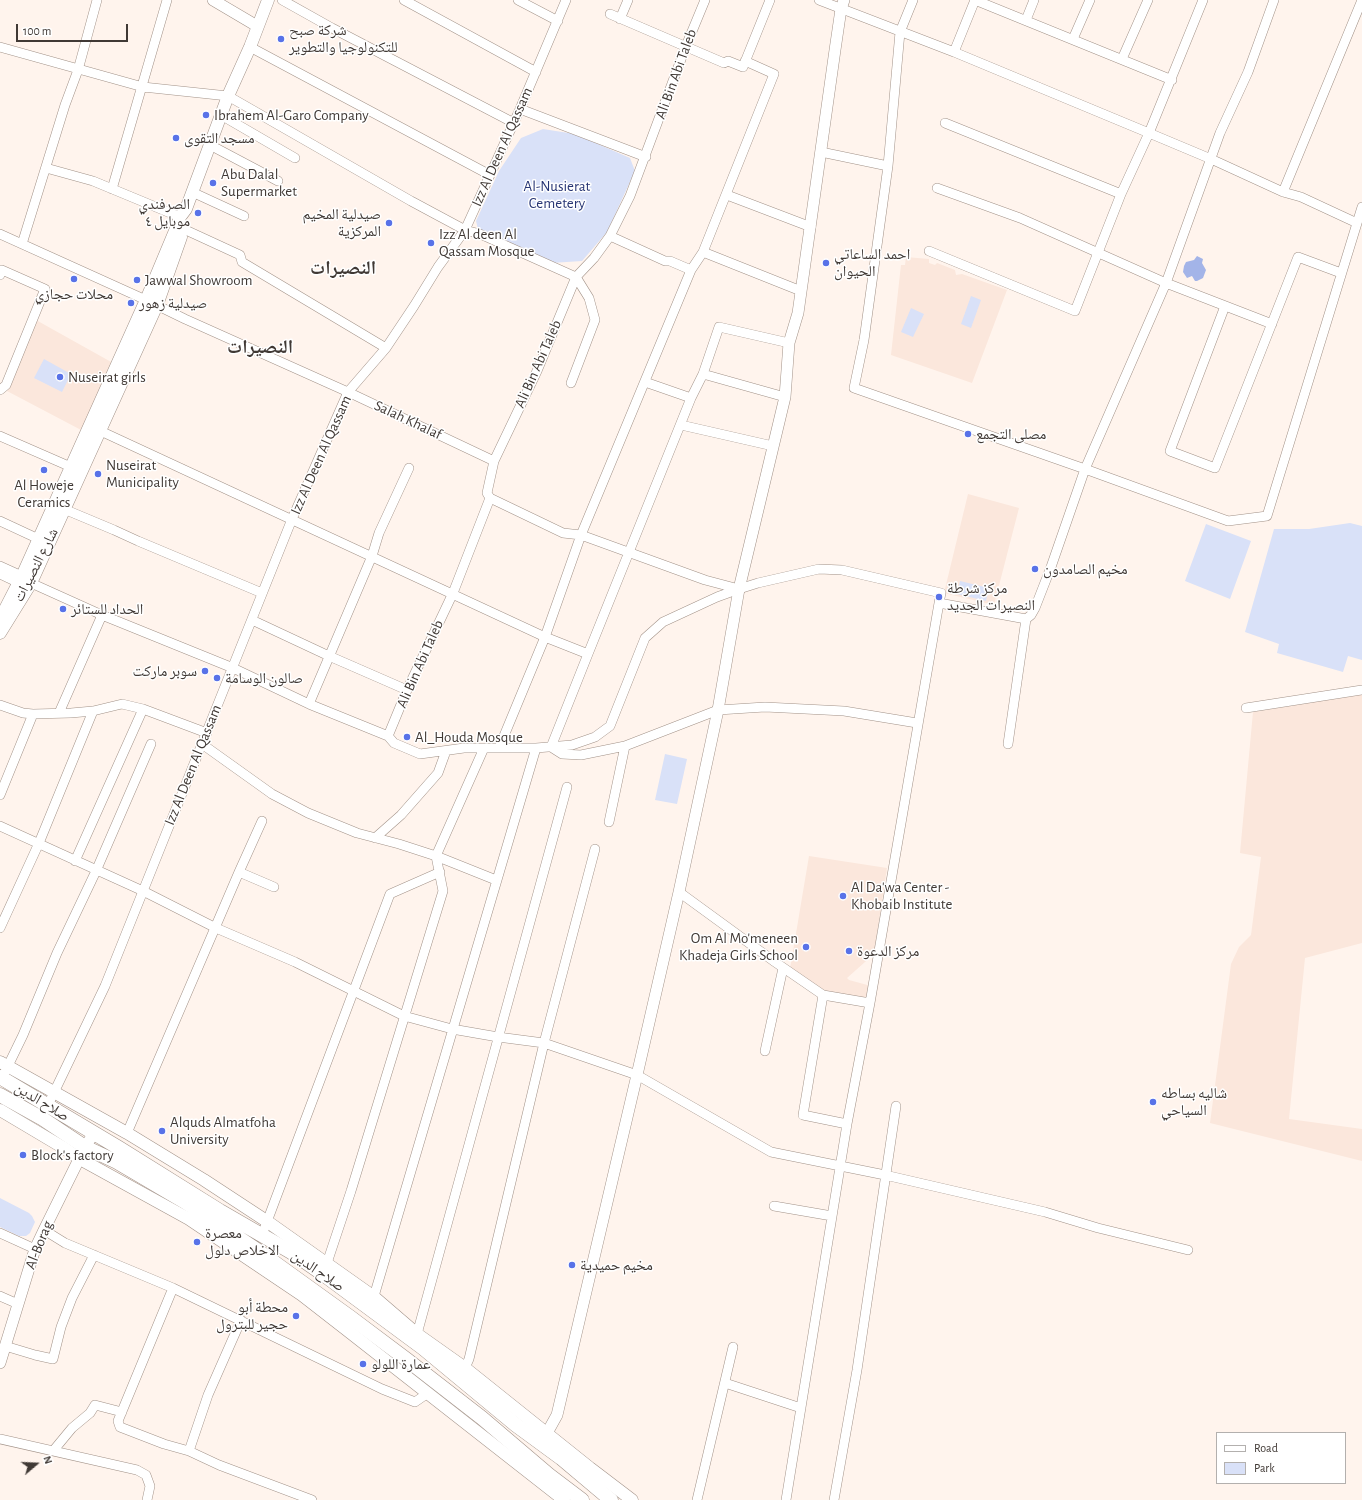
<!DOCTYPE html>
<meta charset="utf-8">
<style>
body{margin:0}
#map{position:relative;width:1362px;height:1500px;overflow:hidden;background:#fff4ed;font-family:"Alegreya Sans",sans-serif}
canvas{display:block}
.legend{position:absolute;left:1216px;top:1432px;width:130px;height:52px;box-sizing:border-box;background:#fff;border:1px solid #b3b0ae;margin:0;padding:5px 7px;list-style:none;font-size:12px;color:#403935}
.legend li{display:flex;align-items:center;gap:8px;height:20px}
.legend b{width:20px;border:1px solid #b3b0ae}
.north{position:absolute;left:16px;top:1444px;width:40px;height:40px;-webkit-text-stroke:3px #fff;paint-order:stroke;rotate:71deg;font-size:11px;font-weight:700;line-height:16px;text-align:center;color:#403935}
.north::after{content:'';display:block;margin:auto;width:14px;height:18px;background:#403935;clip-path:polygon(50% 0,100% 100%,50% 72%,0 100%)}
.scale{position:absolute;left:16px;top:24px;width:112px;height:18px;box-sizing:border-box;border:2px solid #403935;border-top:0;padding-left:5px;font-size:12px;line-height:14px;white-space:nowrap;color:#403935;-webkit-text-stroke:3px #fff;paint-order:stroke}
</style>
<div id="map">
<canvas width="1362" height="1500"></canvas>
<ul class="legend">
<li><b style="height:5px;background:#fff"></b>Road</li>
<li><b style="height:11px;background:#d9e1f8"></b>Park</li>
</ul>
<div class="north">N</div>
<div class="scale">100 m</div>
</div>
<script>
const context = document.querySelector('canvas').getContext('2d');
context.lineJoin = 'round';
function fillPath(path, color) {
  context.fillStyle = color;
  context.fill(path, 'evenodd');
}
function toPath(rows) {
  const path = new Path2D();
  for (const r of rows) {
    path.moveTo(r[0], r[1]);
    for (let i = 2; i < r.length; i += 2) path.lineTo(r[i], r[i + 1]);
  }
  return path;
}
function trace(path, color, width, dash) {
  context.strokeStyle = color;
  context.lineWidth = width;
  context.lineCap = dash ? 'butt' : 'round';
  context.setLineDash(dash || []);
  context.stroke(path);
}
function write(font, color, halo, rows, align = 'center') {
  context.font = font + ' "Alegreya Sans","Noto Naskh Arabic",sans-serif';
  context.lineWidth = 3;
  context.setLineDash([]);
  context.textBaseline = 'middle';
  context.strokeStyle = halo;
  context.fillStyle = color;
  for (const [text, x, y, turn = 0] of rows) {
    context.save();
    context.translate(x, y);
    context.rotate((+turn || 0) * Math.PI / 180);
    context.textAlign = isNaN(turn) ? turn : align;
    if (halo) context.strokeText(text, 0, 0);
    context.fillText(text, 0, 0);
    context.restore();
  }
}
fillPath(toPath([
 [906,257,929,259,929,263,935,265,937,263,955,270,956,275,962,274,1007,290,972,383,891,355,901,265,905,265],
 [36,320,113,363,83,431,7,391],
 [968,494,1019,508,994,605,944,593],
 [1362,694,1362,943,1305,958,1289,1119,1362,1129,1362,1161,1210,1123,1231,964,1239,947,1251,935,1261,857,1240,853,1253,712],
 [809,856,887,868,874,954,847,978,849,980,871,986,869,1000,827,992,790,969]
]), '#fbe7dc');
fillPath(toPath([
 [543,129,575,134,630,158,635,171,607,232,582,261,551,263,478,229,476,221,499,171,521,138],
 [971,296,981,300,971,328,961,324],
 [911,308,924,314,913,337,901,332],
 [44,359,71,374,62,392,34,378],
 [1350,523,1362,526,1362,660,1348,656,1343,672,1277,653,1279,644,1245,632,1274,529,1309,529],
 [1206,524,1251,541,1230,599,1185,581],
 [960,581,989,588,986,601,957,594],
 [665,754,687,759,677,804,655,800],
 [0,1198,29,1213,32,1216,35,1222,30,1233,26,1236,19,1236,0,1227]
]), '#d9e1f8');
fillPath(toPath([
 [1197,256,1203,259,1202,263,1206,270,1203,278,1197,281,1195,281,1192,276,1187,278,1183,272,1184,266,1186,262,1194,260]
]), '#a3b4e8');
const minor = toPath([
 [282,0,332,28,514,123],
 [404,0,536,72],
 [518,0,558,21],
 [819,0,954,52,1149,133,1211,159,1283,192,1301,197,1357,223],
 [913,0,900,32,888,166,864,340,854,388,1085,469,1228,521,1267,516,1362,207],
 [975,0,1172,80],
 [610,14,724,63,728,61,743,67,770,0],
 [620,19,628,0],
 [1026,20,1034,0],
 [1073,39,1090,0],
 [0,47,143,87,228,96,411,201,465,230,480,234,576,277,589,298,595,320,571,383],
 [250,47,490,175],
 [954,52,975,0],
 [1122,59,1148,0],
 [520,109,646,157],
 [221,115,295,158],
 [945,123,1121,194],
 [210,145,278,181],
 [821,152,888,166],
 [46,168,93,181,180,217],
 [937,188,1020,218,1166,283,1272,324],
 [112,189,167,0],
 [192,192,244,216],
 [1283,192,1362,0],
 [727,195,811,227],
 [177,226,240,255,242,262,386,348],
 [0,234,146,300,185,319,348,392,494,461],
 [610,236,665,261,670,261,691,270],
 [22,244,65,105,78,70,97,0],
 [929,251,1075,311,1121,194,1149,133,1203,0],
 [703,252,801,291],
 [0,275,2,270,45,289,6,385,0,390],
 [1225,306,1170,451,1215,468,1298,257,1341,273],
 [703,374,785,397],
 [645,382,691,398],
 [681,425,773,446],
 [94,428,545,637,588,654],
 [0,436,71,467],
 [490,498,563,533,581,535,705,580,739,589,758,583,819,569,842,570,941,593,939,603,1026,619,1031,615,1035,608,1051,567,1085,469,1166,283,1220,133,1248,72,1274,0],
 [59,507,114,530,138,541,262,593],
 [0,521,43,541],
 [0,566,22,576,31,583,102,615,233,668,309,704,388,736,394,743,420,754,464,748,536,748,572,745,595,737,610,726,645,638,663,622,717,597,739,589],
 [0,574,19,583,25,583],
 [252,620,329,656,407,690],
 [309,704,372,556,379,533,409,468],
 [0,705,23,713,33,714,71,713,93,711,122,704,143,709,207,733],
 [1246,708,1362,690],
 [59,713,102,615],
 [388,736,407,690,453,593,490,498,487,493,494,461,537,371,576,277,594,258,610,236,630,196,686,46,705,0],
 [202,744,272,794,308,813,357,833,399,844,436,856,496,880],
 [1008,744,1026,619],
 [551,747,588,654,691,398,703,374,719,327,789,343],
 [551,747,562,754,581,755,625,746,718,710,765,707,844,711,917,723],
 [499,748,545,637,581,535,691,270,703,252,774,74,745,61],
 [0,795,33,714],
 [609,822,625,746],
 [0,826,143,891,216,928,295,962,404,1016,452,1029,498,1037,544,1043,637,1075,771,1152,885,1175,1045,1212,1098,1228,1188,1250],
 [375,838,401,815,438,773,446,751],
 [75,861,143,709],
 [239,872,274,887],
 [679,892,775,962,823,995,870,1003],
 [0,928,39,843,93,711],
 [823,995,803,1115,847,1124],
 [765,1051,783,968],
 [5,1072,23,1035,57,953,96,871,151,744],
 [48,1105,105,986,292,519,348,392,386,348,414,306,438,267,465,230,520,109,566,0],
 [127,1133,239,872,262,821],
 [774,1206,832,1216],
 [44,1230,65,1243,173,1288,382,1389,415,1402,428,1393],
 [0,1233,35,1249],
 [262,1235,390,894,440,872],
 [325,1269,351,1191,443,891,436,856,484,748],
 [173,1288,118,1421,120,1427,164,1444,189,1451,219,1465,312,1500],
 [0,1296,18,1304],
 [372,1303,536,748],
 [417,1334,567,787],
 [5,1346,35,1355,53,1359,61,1327,72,1298,94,1255],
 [465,1368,469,1359,544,1043,595,849],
 [725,1383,801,1408],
 [0,1439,137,1470,146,1475,150,1486,147,1500],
 [53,1451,72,1428,90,1413,95,1405,122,1412],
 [189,1451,208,1395,241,1320],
 [697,1500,733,1347],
 [786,1500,847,1124,870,1003,939,603],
 [834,1500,857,1370,896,1106]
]);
const tertiary = toPath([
 [213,0,257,26],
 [0,1363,35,1249,44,1230,85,1147,94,1133],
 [547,1433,557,1415,637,1075,679,892,718,710,739,589,785,397,789,343,798,313,835,50,841,9,844,0]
]);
const secondary = toPath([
 [0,619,22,576,146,300,177,226,180,217,186,209,228,96,250,47,268,0],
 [0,633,31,583,157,305,181,237],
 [0,1062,127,1133,204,1180,268,1222,374,1297,417,1334,465,1368,590,1468,632,1500],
 [0,1110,64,1148,80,1159,189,1219,302,1295,347,1330,564,1500]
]);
const trunk = toPath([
 [0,1077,119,1148,220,1211,291,1252,323,1274,423,1348,516,1425,561,1458,611,1500],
 [0,1095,43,1119,85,1147,117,1162,185,1202,257,1250,350,1317,406,1359,482,1418,549,1475,582,1500]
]);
trace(minor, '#a29288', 10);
trace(tertiary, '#a29288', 12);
trace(secondary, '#a29288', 13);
trace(trunk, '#a29288', 15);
trace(minor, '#fff', 9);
trace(tertiary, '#fff', 11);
trace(secondary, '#fff', 12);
trace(trunk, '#fff', 14);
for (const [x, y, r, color] of [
 [281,39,4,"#5872e8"],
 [206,115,4,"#5872e8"],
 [176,138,4,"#5872e8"],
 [213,183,4,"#5872e8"],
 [198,213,4,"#5872e8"],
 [389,223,4,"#5872e8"],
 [431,243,4,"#5872e8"],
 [826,263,4,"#5872e8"],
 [74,279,4,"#5872e8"],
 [137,280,4,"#5872e8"],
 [131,303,4,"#5872e8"],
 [60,377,4,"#5872e8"],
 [968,434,4,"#5872e8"],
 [44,470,4,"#5872e8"],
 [98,474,4,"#5872e8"],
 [1035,569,4,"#5872e8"],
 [939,597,4,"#5872e8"],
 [63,609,4,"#5872e8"],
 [205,671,4,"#5872e8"],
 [217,678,4,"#5872e8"],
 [407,737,4,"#5872e8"],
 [843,896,4,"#5872e8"],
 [806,947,4,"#5872e8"],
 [849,951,4,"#5872e8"],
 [1153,1102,4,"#5872e8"],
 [162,1131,4,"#5872e8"],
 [23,1155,4,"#5872e8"],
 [197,1242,4,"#5872e8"],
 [572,1265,4,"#5872e8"],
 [296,1316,4,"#5872e8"],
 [363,1364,4,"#5872e8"]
]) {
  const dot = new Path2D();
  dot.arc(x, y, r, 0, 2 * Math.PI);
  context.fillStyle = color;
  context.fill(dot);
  trace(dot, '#fff', 1.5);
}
write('15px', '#403935', '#fff', [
 ["شركة صبح",289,30],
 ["للتكنولوجيا والتطوير",289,47],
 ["Ibrahem Al-Garo Company",214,115],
 ["مسجد التقوى",184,138],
 ["Abu Dalal",221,174],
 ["Supermarket",221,191],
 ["الصرفندي",190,204,"right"],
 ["موبايل ٤",190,221,"right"],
 ["صيدلية المخيم",381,214,"right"],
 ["المركزية",381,231,"right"],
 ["Izz Al deen Al",439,234],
 ["Qassam Mosque",439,251],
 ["احمد الساعاتي",834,254],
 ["الحيوان",834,271],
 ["Jawwal Showroom",145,280],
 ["محلات حجازي",74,294,"center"],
 ["صيدلية زهور",139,303],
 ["Nuseirat girls",68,377],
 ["مصلى التجمع",976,434],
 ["Nuseirat",106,465],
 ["Municipality",106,482],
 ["Al Howeje",44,485,"center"],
 ["Ceramics",44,502,"center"],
 ["مخيم الصامدون",1043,569],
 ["مركز شرطة",947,588],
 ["النصيرات الجديد",947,605],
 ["الحداد للستائر",71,609],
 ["سوبر ماركت",197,671,"right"],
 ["صالون الوسامة",225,678],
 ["Al_Houda Mosque",415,737],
 ["Al Da'wa Center -",851,887],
 ["Khobaib Institute",851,904],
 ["Om Al Mo'meneen",798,938,"right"],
 ["Khadeja Girls School",798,955,"right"],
 ["مركز الدعوة",857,951],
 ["شاليه بساطه",1161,1093],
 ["السياحي",1161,1110],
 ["Alquds Almatfoha",170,1122],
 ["University",170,1139],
 ["Block's factory",31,1155],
 ["معصرة",205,1233],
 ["الاخلاص دلول",205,1250],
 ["مخيم حميدية",580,1265],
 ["محطة أبو",288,1307,"right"],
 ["حجير للبترول",288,1324,"right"],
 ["عمارة اللولو",371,1364]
], 'left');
write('15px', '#403935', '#fff', [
 ["Ali Bin Abi Taleb",676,74,-70],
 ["Izz Al Deen Al Qassam",502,147,-66],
 ["Ali Bin Abi Taleb",538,364,-66],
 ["Salah Khalaf",408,420,25],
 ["Izz Al Deen Al Qassam",321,455,-66],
 ["شارع النصيرات",36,565,-63],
 ["Ali Bin Abi Taleb",420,664,-66],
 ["Izz Al Deen Al Qassam",193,765,-68],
 ["صلاح الدين",42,1102,31],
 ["Al-Borag",39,1245,-68],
 ["صلاح الدين",318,1271,35]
]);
write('15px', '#283674', '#fff', [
 ["Al-Nusierat",557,186],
 ["Cemetery",557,203]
]);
write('bold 19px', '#403935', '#fff', [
 ["النصيرات",343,268],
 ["النصيرات",260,347]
]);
</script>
